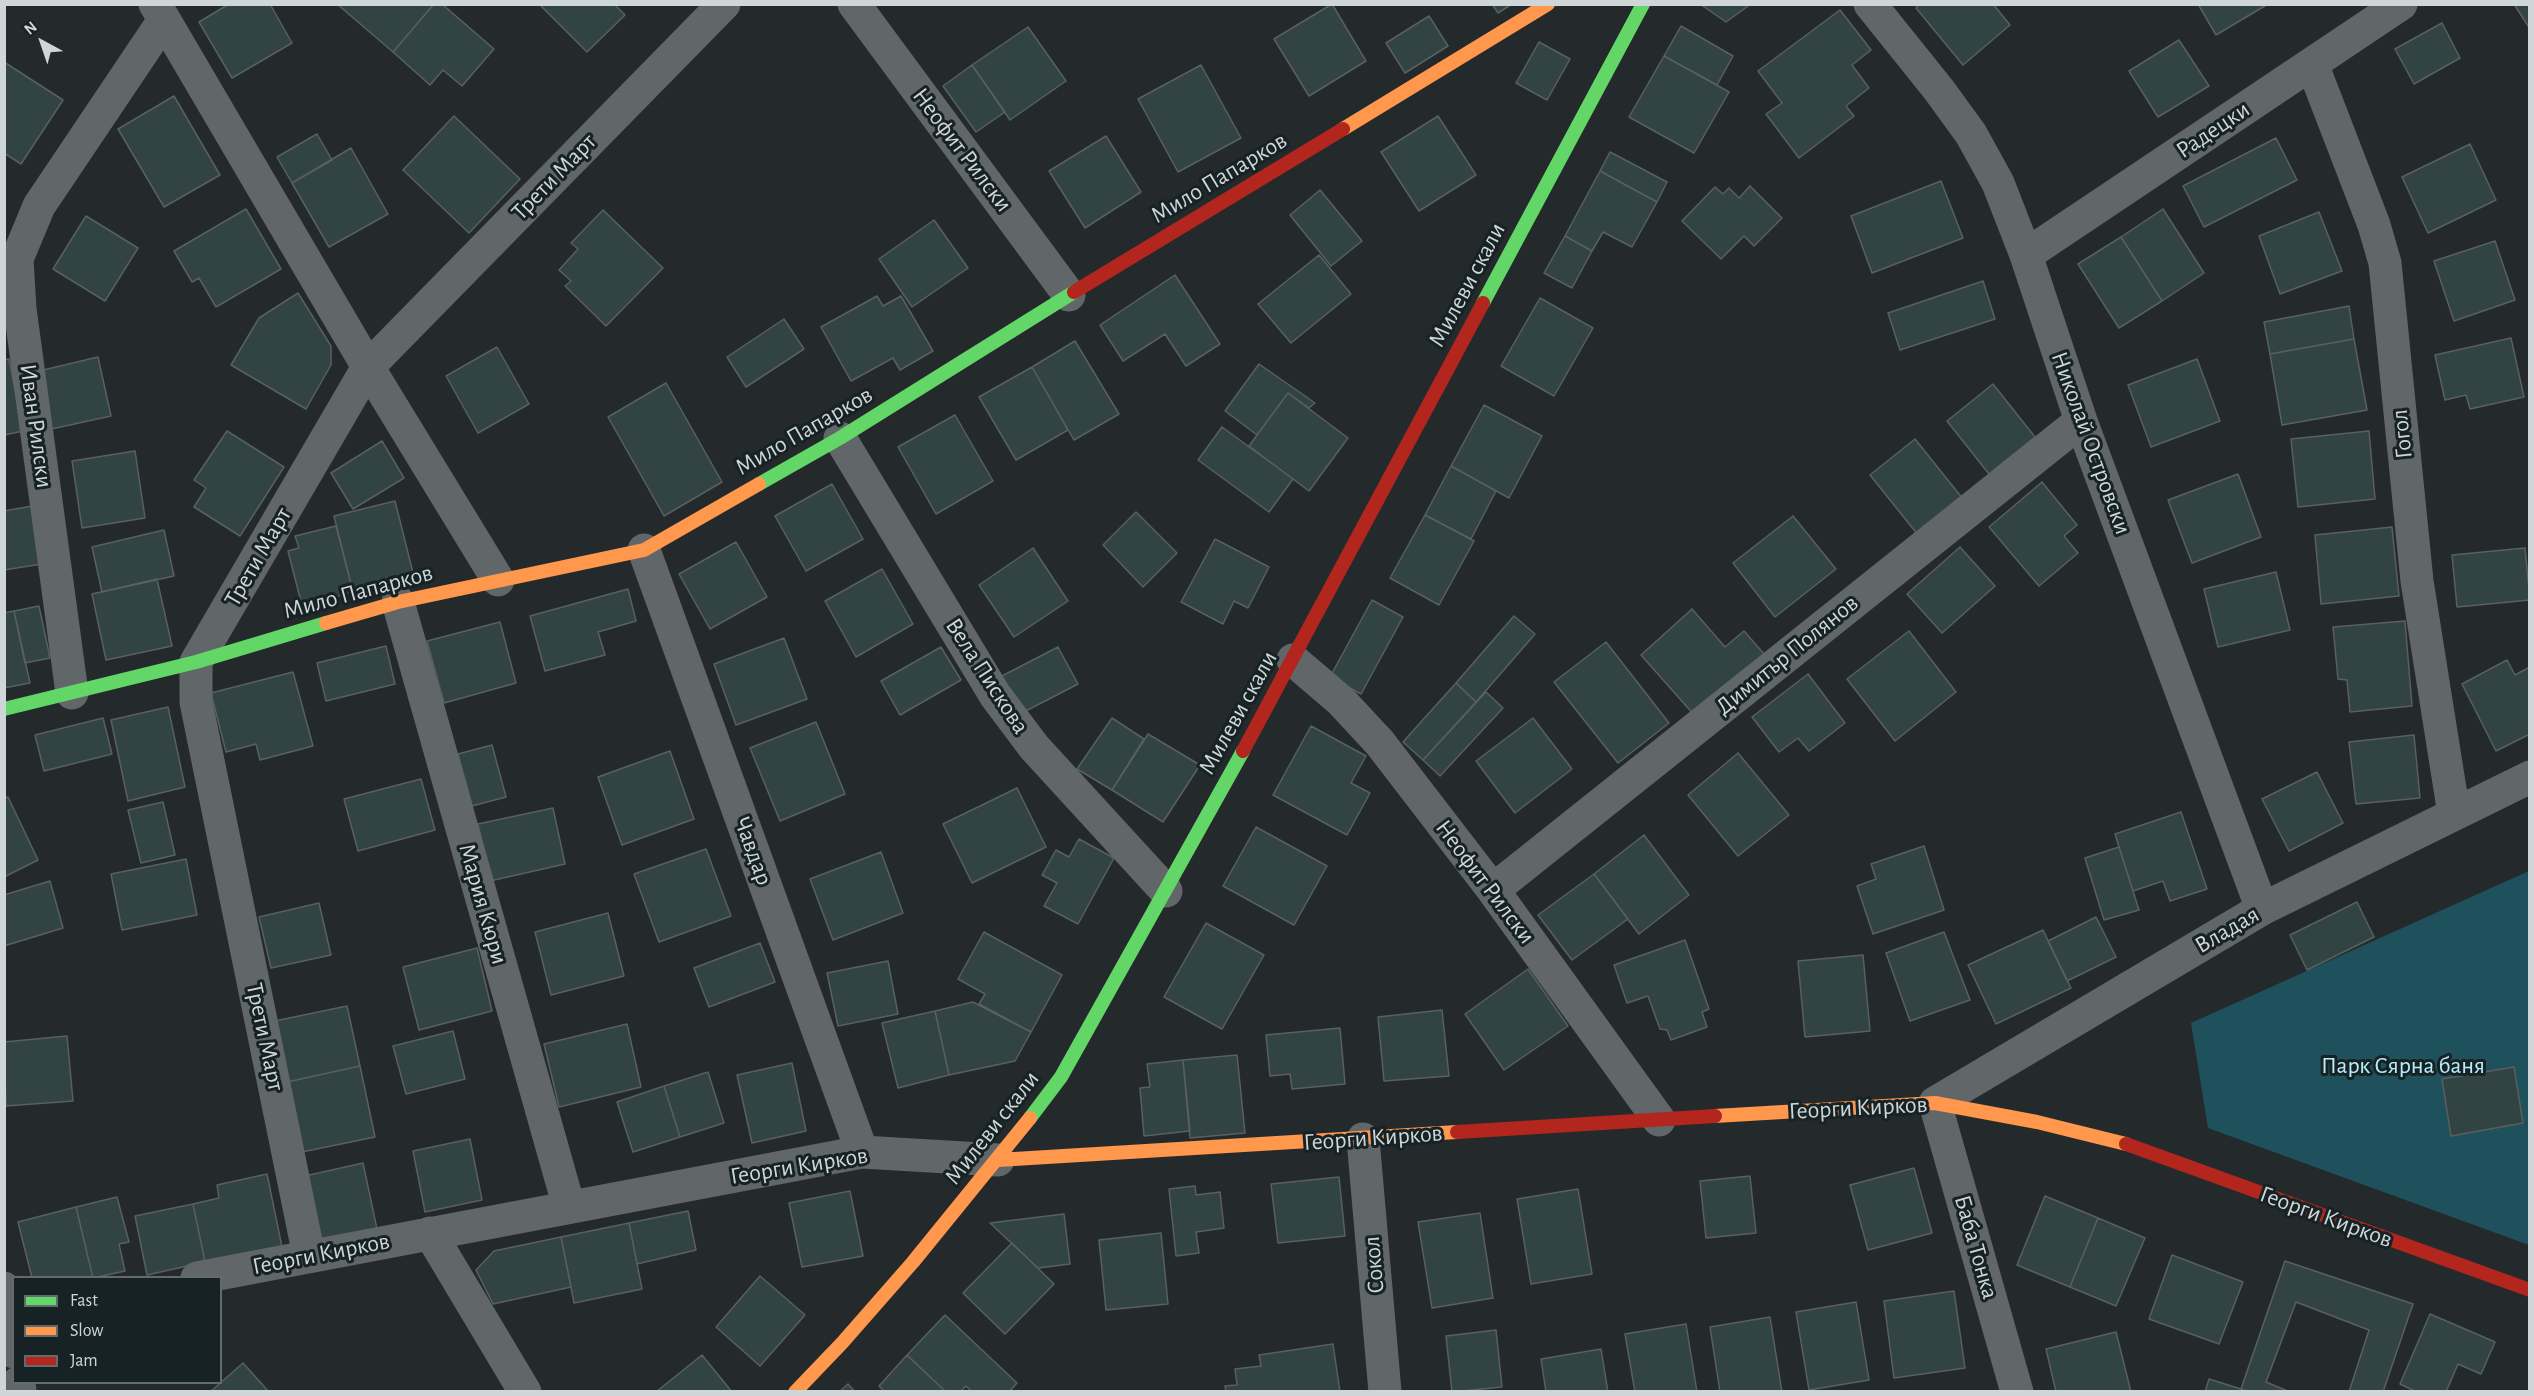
<!DOCTYPE html>
<meta charset="utf-8">
<style>
body{margin:0}
#map{position:relative;width:2534px;height:1396px;overflow:hidden;background:#242a2c;font-family:"Alegreya Sans",sans-serif}
canvas{display:block}
.frame{position:absolute;inset:0;border:6px solid #cfd6d8;pointer-events:none}
.legend{position:absolute;left:12px;top:1276px;width:210px;height:108px;box-sizing:border-box;background:#172225;border:2px solid #616a6d;margin:0;padding:8px 10px;list-style:none;font-size:18px;color:#cfd6d8}
.legend li{display:flex;align-items:center;gap:12px;height:30px}
.legend b{width:30px;border:2px solid #616a6d}
.north{position:absolute;left:12px;top:12px;width:60px;height:60px;-webkit-text-stroke:4px #172225;paint-order:stroke;rotate:320deg;font-size:16px;font-weight:700;line-height:24px;text-align:center;color:#cfd6d8}
.north::after{content:'';display:block;margin:auto;width:21px;height:27px;background:#cfd6d8;clip-path:polygon(50% 0,100% 100%,50% 72%,0 100%)}
</style>
<div id="map">
<canvas width="2534" height="1396"></canvas>
<div class="frame"></div>
<ul class="legend">
<li><b style="height:8px;background:#63d668"></b>Fast</li>
<li><b style="height:8px;background:#ff974d"></b>Slow</li>
<li><b style="height:8px;background:#b3261e"></b>Jam</li>
</ul>
<div class="north">N</div>
</div>
<script>
const context = document.querySelector('canvas').getContext('2d');
context.lineJoin = 'round';
function fillPath(path, color) {
  context.fillStyle = color;
  context.fill(path, 'evenodd');
}
function toPath(rows) {
  const path = new Path2D();
  for (const r of rows) {
    path.moveTo(r[0], r[1]);
    for (let i = 2; i < r.length; i += 2) path.lineTo(r[i], r[i + 1]);
  }
  return path;
}
function trace(path, color, width, dash) {
  context.strokeStyle = color;
  context.lineWidth = width;
  context.lineCap = dash ? 'butt' : 'round';
  context.setLineDash(dash || []);
  context.stroke(path);
}
function write(font, color, halo, rows, align = 'center') {
  context.font = font + ' "Alegreya Sans",sans-serif';
  context.lineWidth = 6;
  context.setLineDash([]);
  context.textBaseline = 'middle';
  context.strokeStyle = halo;
  context.fillStyle = color;
  for (const [text, x, y, turn = 0] of rows) {
    context.save();
    context.translate(x, y);
    context.rotate((+turn || 0) * Math.PI / 180);
    context.textAlign = isNaN(turn) ? turn : align;
    if (halo) context.strokeText(text, 0, 0);
    context.fillText(text, 0, 0);
    context.restore();
  }
}
fillPath(toPath([
 [2529,871,2529,1245,2208,1128,2191,1023]
]), '#1f515c');
const building = toPath([
 [229,4,270,4,292,43,232,78,199,22,229,4],
 [337,4,434,4,393,52,337,4],
 [434,4,442,4,494,49,462,86,443,70,430,85,393,52,434,4],
 [614,4,625,15,587,52,540,5,614,4],
 [1332,4,1366,61,1309,96,1274,39,1332,4],
 [1492,4,1512,4,1498,13,1492,4],
 [1700,4,1751,4,1726,22,1700,4],
 [1920,4,1993,4,2010,25,1963,65,1916,8,1920,4],
 [2198,4,2268,4,2216,35,2198,4],
 [2514,4,2530,4,2530,29,2514,4],
 [1840,10,1871,50,1852,65,1869,88,1846,106,1854,116,1799,158,1766,114,1782,103,1758,71,1840,10],
 [1429,16,1448,46,1405,73,1386,43,1429,16],
 [2442,23,2460,58,2414,84,2395,49,2442,23],
 [1681,26,1733,56,1717,85,1664,56,1681,26],
 [1028,27,1066,81,1010,120,972,65,1028,27],
 [2179,40,2209,86,2158,117,2129,71,2179,40],
 [1539,42,1570,59,1547,100,1516,83,1539,42],
 [1664,56,1729,92,1694,153,1629,117,1664,56],
 [4,62,63,100,21,164,4,153,4,62],
 [972,65,1005,112,976,132,943,86,972,65],
 [1201,65,1241,138,1178,172,1138,99,1201,65],
 [174,96,220,175,164,207,118,129,174,96],
 [454,116,520,179,469,233,403,170,454,116],
 [1438,116,1476,175,1419,211,1381,152,1438,116],
 [317,134,332,160,292,183,277,157,317,134],
 [1106,136,1141,192,1085,228,1049,171,1106,136],
 [2276,138,2297,180,2204,227,2183,186,2276,138],
 [2470,144,2496,200,2428,233,2402,177,2470,144],
 [351,148,388,214,329,247,292,183,351,148],
 [1610,152,1667,182,1657,202,1600,171,1610,152],
 [1600,171,1657,202,1632,247,1603,232,1592,251,1565,236,1600,171],
 [1941,181,1963,238,1872,273,1851,216,1941,181],
 [1750,186,1782,218,1754,246,1744,236,1721,259,1682,221,1715,187,1723,194,1729,188,1739,198,1750,186],
 [1320,190,1362,241,1331,266,1290,215,1320,190],
 [246,209,281,269,216,307,199,278,192,282,174,251,246,209],
 [2163,209,2204,273,2162,301,2121,237,2163,209],
 [603,210,663,268,606,326,565,286,571,281,559,270,578,249,571,243,603,210],
 [2319,212,2342,271,2280,294,2259,236,2319,212],
 [86,216,138,248,105,301,53,269,86,216],
 [934,220,968,268,912,307,879,259,934,220],
 [1565,236,1592,251,1572,288,1544,273,1565,236],
 [2121,237,2162,301,2119,328,2078,264,2121,237],
 [2495,241,2515,300,2454,321,2434,261,2495,241],
 [1319,255,1351,294,1291,343,1258,304,1319,255],
 [1175,275,1220,344,1186,366,1165,334,1123,361,1100,325,1175,275],
 [1983,281,1995,319,1900,350,1888,313,1983,281],
 [298,293,331,346,331,365,306,409,231,365,259,318,298,293],
 [877,296,883,306,901,296,933,351,900,370,893,358,851,381,821,327,877,296],
 [1540,298,1593,328,1554,396,1501,366,1540,298],
 [2349,306,2354,339,2270,354,2264,322,2349,306],
 [784,319,804,349,746,387,727,357,784,319],
 [2511,338,2524,397,2470,409,2466,395,2445,400,2435,355,2511,338],
 [2354,339,2367,410,2282,425,2270,354,2354,339],
 [1075,341,1119,414,1074,440,1032,367,1075,341],
 [497,347,529,404,478,433,446,376,497,347],
 [98,357,111,416,47,430,35,372,98,357],
 [9,359,23,431,4,435,4,360,9,359],
 [2197,359,2220,421,2151,447,2128,385,2197,359],
 [1259,364,1315,403,1309,408,1288,393,1257,435,1225,411,1259,364],
 [1032,367,1068,430,1016,460,979,397,1032,367],
 [666,383,722,482,664,516,608,417,666,383],
 [1993,384,2035,437,1989,474,1947,421,1993,384],
 [1288,393,1348,438,1309,491,1249,446,1288,393],
 [1484,405,1542,436,1509,498,1451,466,1484,405],
 [955,415,993,481,936,514,898,447,955,415],
 [1222,427,1293,479,1269,512,1198,460,1222,427],
 [227,431,284,467,240,536,194,507,206,488,194,480,227,431],
 [2369,431,2375,499,2298,507,2291,439,2369,431],
 [1915,439,1963,499,1918,535,1870,475,1915,439],
 [382,441,404,478,353,509,331,473,382,441],
 [135,451,145,518,82,528,72,461,135,451],
 [1451,466,1496,491,1471,539,1425,515,1451,466],
 [2238,474,2261,537,2192,563,2168,500,2238,474],
 [2042,482,2077,525,2064,536,2078,553,2039,586,1989,527,2042,482],
 [832,484,863,539,806,571,775,516,832,484],
 [395,501,414,577,353,592,334,516,395,501],
 [32,506,42,564,4,570,4,511,32,506],
 [1136,512,1177,553,1143,587,1103,545,1136,512],
 [1425,515,1474,541,1439,605,1390,578,1425,515],
 [1793,516,1836,569,1775,617,1733,563,1793,516],
 [336,526,353,592,302,606,288,551,299,548,295,536,336,526],
 [2392,527,2399,596,2321,604,2315,535,2392,527],
 [164,530,174,576,102,592,92,547,164,530],
 [1215,539,1269,567,1248,608,1234,601,1223,624,1181,602,1215,539],
 [736,542,767,597,710,629,679,574,736,542],
 [1960,547,1995,586,1942,633,1907,594,1960,547],
 [1033,548,1068,601,1014,637,979,585,1033,548],
 [2525,548,2530,600,2457,607,2452,555,2525,548],
 [882,569,913,624,856,657,825,601,882,569],
 [2276,572,2290,630,2218,647,2204,589,2276,572],
 [157,579,172,646,106,660,92,594,157,579],
 [628,589,636,621,598,632,605,655,545,671,530,616,628,589],
 [1372,600,1403,617,1361,694,1330,677,1372,600],
 [39,606,50,658,25,663,14,611,39,606],
 [1692,609,1725,647,1744,631,1765,655,1695,716,1641,655,1692,609],
 [14,611,30,683,4,688,4,613,14,611],
 [1514,616,1535,634,1476,702,1456,683,1514,616],
 [2405,621,2412,706,2350,712,2347,680,2338,679,2333,627,2405,621],
 [500,622,516,683,444,703,427,641,500,622],
 [1909,631,1956,692,1895,741,1847,679,1909,631],
 [784,638,807,699,736,725,714,664,784,638],
 [1606,642,1669,723,1618,763,1554,682,1606,642],
 [386,646,395,684,326,701,317,663,386,646],
 [941,647,961,680,900,715,881,681,941,647],
 [1058,647,1078,684,1020,714,1000,677,1058,647],
 [2507,660,2515,675,2530,667,2530,734,2496,751,2462,684,2507,660],
 [293,672,313,746,260,760,256,744,226,752,211,693,293,672],
 [1808,674,1845,723,1809,751,1798,738,1779,752,1752,717,1808,674],
 [1456,683,1476,702,1423,760,1403,742,1456,683],
 [1486,692,1503,708,1440,776,1423,760,1486,692],
 [168,707,185,787,128,801,111,720,168,707],
 [103,718,112,754,44,771,35,735,103,718],
 [1112,718,1144,739,1112,790,1077,769,1112,718],
 [1533,718,1572,769,1515,813,1476,761,1533,718],
 [816,722,845,794,780,821,750,748,816,722],
 [1311,726,1366,756,1351,783,1370,793,1347,835,1273,795,1311,726],
 [1148,734,1200,765,1163,822,1112,790,1148,734],
 [2414,735,2420,798,2356,804,2349,742,2414,735],
 [492,745,506,797,472,806,458,754,492,745],
 [670,751,694,819,622,845,598,777,670,751],
 [1738,753,1789,815,1738,856,1688,795,1738,753],
 [2317,772,2343,823,2289,851,2262,799,2317,772],
 [421,779,435,830,358,851,344,799,421,779],
 [1017,788,1046,847,972,883,943,824,1017,788],
 [8,797,38,860,4,877,4,798,8,797],
 [163,802,175,855,141,863,128,810,163,802],
 [553,808,565,864,490,881,478,824,553,808],
 [2181,812,2207,889,2170,901,2163,881,2133,891,2115,834,2181,812],
 [1256,827,1327,866,1294,925,1223,886,1256,827],
 [1644,835,1689,895,1639,934,1594,874,1644,835],
 [1079,839,1114,858,1078,924,1044,906,1057,883,1042,875,1056,850,1069,857,1079,839],
 [1924,846,1944,910,1873,934,1857,886,1876,879,1871,864,1924,846],
 [2119,847,2139,910,2104,920,2085,858,2119,847],
 [706,849,731,916,659,942,634,874,706,849],
 [881,852,903,913,833,940,810,879,881,852],
 [186,859,197,915,122,930,111,874,186,859],
 [1594,874,1628,919,1572,960,1538,915,1594,874],
 [50,881,63,928,4,946,4,895,50,881],
 [2357,902,2374,937,2307,970,2290,935,2357,902],
 [319,903,331,955,271,968,259,917,319,903],
 [608,913,624,976,551,995,535,932,608,913],
 [2096,917,2116,957,2067,981,2048,941,2096,917],
 [1206,923,1264,955,1222,1029,1164,997,1206,923],
 [2043,930,2071,988,1996,1024,1968,965,2043,930],
 [984,932,1062,975,1031,1032,979,1004,985,994,958,979,984,932],
 [1944,932,1970,1000,1910,1021,1886,953,1944,932],
 [1685,940,1709,1009,1702,1012,1707,1027,1671,1040,1667,1030,1660,1029,1648,996,1627,1003,1614,965,1685,940],
 [760,943,775,982,709,1007,694,968,760,943],
 [477,948,492,1011,419,1030,403,967,477,948],
 [1863,955,1870,1031,1805,1037,1798,961,1863,955],
 [888,961,898,1014,838,1026,827,973,888,961],
 [1528,969,1568,1026,1504,1070,1465,1014,1528,969],
 [973,1002,1031,1032,1015,1061,949,1075,935,1011,973,1002],
 [347,1006,360,1066,287,1082,275,1021,347,1006],
 [1442,1010,1449,1076,1384,1081,1378,1017,1442,1010],
 [935,1011,949,1075,898,1088,882,1023,935,1011],
 [627,1024,641,1087,559,1107,544,1044,627,1024],
 [1340,1028,1345,1084,1292,1089,1290,1074,1270,1076,1266,1035,1340,1028],
 [453,1031,465,1079,406,1094,393,1046,453,1031],
 [67,1036,73,1101,6,1106,4,1042,67,1036],
 [1237,1055,1245,1133,1190,1138,1183,1060,1237,1055],
 [1183,1060,1190,1131,1144,1136,1140,1088,1150,1087,1147,1064,1183,1060],
 [792,1063,806,1131,752,1143,737,1075,792,1063],
 [360,1066,375,1137,302,1152,287,1082,360,1066],
 [2514,1067,2523,1123,2451,1136,2442,1079,2514,1067],
 [708,1072,724,1123,680,1137,664,1086,708,1072],
 [664,1086,680,1137,633,1152,617,1102,664,1086],
 [470,1139,482,1200,425,1212,413,1151,470,1139],
 [363,1163,377,1229,319,1242,305,1176,363,1163],
 [1914,1168,1932,1233,1868,1250,1850,1185,1914,1168],
 [267,1174,282,1247,205,1262,193,1204,219,1198,217,1185,267,1174],
 [1750,1176,1756,1233,1706,1238,1700,1181,1750,1176],
 [1339,1177,1345,1236,1278,1243,1271,1184,1339,1177],
 [1195,1186,1196,1195,1220,1192,1224,1228,1196,1232,1199,1253,1176,1256,1169,1189,1195,1186],
 [1578,1189,1592,1274,1531,1284,1517,1199,1578,1189],
 [850,1191,863,1256,802,1267,789,1203,850,1191],
 [2045,1196,2098,1218,2070,1287,2017,1265,2045,1196],
 [117,1197,129,1242,119,1244,125,1271,93,1278,76,1207,117,1197],
 [193,1204,205,1262,147,1275,135,1216,193,1204],
 [76,1207,93,1278,32,1278,18,1222,76,1207],
 [688,1211,696,1250,637,1264,629,1223,688,1211],
 [1480,1213,1493,1298,1432,1308,1418,1222,1480,1213],
 [1064,1214,1070,1264,1038,1268,990,1223,1064,1214],
 [2098,1218,2145,1238,2116,1306,2070,1287,2098,1218],
 [629,1223,642,1289,574,1303,561,1237,629,1223],
 [1161,1233,1168,1304,1106,1310,1099,1240,1161,1233],
 [561,1237,571,1287,493,1304,476,1270,494,1251,561,1237],
 [1012,1243,1054,1284,1005,1334,963,1293,1012,1243],
 [2172,1255,2243,1282,2219,1344,2149,1319,2172,1255],
 [2285,1261,2413,1304,2383,1392,2249,1392,2241,1389,2285,1261],
 [760,1276,805,1315,760,1366,716,1327,760,1276],
 [1954,1291,1965,1368,1894,1378,1884,1301,1954,1291],
 [1856,1302,1869,1380,1809,1390,1796,1312,1856,1302],
 [2296,1302,2369,1330,2349,1392,2290,1392,2266,1382,2296,1302],
 [2430,1314,2495,1342,2481,1374,2458,1364,2446,1392,2417,1392,2400,1384,2430,1314],
 [945,1315,1017,1383,1009,1392,972,1392,966,1386,960,1392,946,1392,907,1355,945,1315],
 [1770,1317,1782,1392,1720,1392,1710,1327,1770,1317],
 [1686,1324,1697,1392,1635,1392,1625,1334,1686,1324],
 [1496,1330,1502,1387,1452,1392,1446,1336,1496,1330],
 [2116,1332,2131,1392,2056,1392,2046,1349,2116,1332],
 [1333,1344,1340,1392,1226,1392,1225,1386,1237,1385,1235,1369,1261,1366,1259,1355,1333,1344],
 [1601,1349,1608,1392,1546,1392,1541,1359,1601,1349],
 [702,1355,732,1392,656,1392,702,1355],
 [907,1355,946,1392,885,1392,879,1386,907,1355],
 [243,1363,269,1392,210,1392,243,1363],
 [2209,1379,2241,1389,2249,1392,2205,1392,2209,1379],
 [848,1384,855,1392,839,1392,848,1384]
]);
fillPath(building, '#324344');
trace(building, '#5a5f60', 1.5);
trace(toPath([
 [155,4,368,367,498,580],
 [854,4,1069,295],
 [1870,4,1939,90,1971,134,1998,183,2026,255,2081,421,2262,909],
 [2312,64,2374,225,2385,263,2417,581,2454,814],
 [2026,255,2401,4],
 [840,438,995,695,1034,747,1166,891],
 [644,550,862,1152],
 [398,602,569,1207],
 [1293,660,1341,701,1380,743,1493,890,1659,1120],
 [72,693,20,309,17,259,39,206,164,20],
 [1493,890,2081,421],
 [1363,1139,1385,1392],
 [430,1233,525,1392],
 [309,1256,196,702,196,662,368,367,724,4],
 [197,1278,862,1152,998,1160],
 [4,1288,14,1352],
 [19,1382,20,1392],
 [2017,1392,1935,1103,2262,909,2530,777]
]), '#616668', 33);
trace(toPath([
 [1483,303,1643,4],
 [759,484,840,438,1074,292],
 [4,709,196,662,326,623],
 [1030,1118,1061,1077,1243,751]
]), '#63d668', 14);
trace(toPath([
 [1343,129,1548,4],
 [326,623,398,602,644,550,759,484],
 [1715,1116,1935,1103,2037,1122,2126,1144],
 [998,1160,1457,1132],
 [795,1392,842,1343,913,1262,1030,1118]
]), '#ff974d', 14);
trace(toPath([
 [1074,292,1343,129],
 [1243,751,1483,303],
 [1457,1132,1715,1116],
 [2126,1144,2530,1290]
]), '#b3261e', 14);
write('24px', '#cfd6d8', '#172225', [
 ["Радецки",2213,130,-34],
 ["Неофит Рилски",962,150,53],
 ["Трети Март",554,177,-46],
 ["Мило Папарков",1219,178,-31],
 ["Милеви скали",1467,285,-62],
 ["Иван Рилски",36,426,82],
 ["Мило Папарков",804,431,-30],
 ["Гогол",2402,434,-96],
 ["Николай Островски",2091,443,70],
 ["Трети Март",258,557,-60],
 ["Мило Папарков",358,592,-15],
 ["Димитър Полянов",1787,655,-39],
 ["Вела Пискова",987,676,57],
 ["Милеви скали",1238,713,-61],
 ["Чавдар",753,851,70],
 ["Неофит Рилски",1485,882,53],
 ["Мария Кюри",483,904,74],
 ["Владая",2227,930,-30],
 ["Трети Март",265,1037,78],
 ["Георги Кирков",1858,1108,-3],
 ["Милеви скали",992,1128,-52],
 ["Георги Кирков",1373,1138,-4],
 ["Георги Кирков",799,1166,-9],
 ["Георги Кирков",2326,1217,20],
 ["Баба Тонка",1976,1247,74],
 ["Георги Кирков",321,1254,-11],
 ["Сокол",1374,1265,-95]
]);
write('24px', '#b7edfb', '#172225', [
 ["Парк Сярна баня",2403,1066]
]);
</script>
